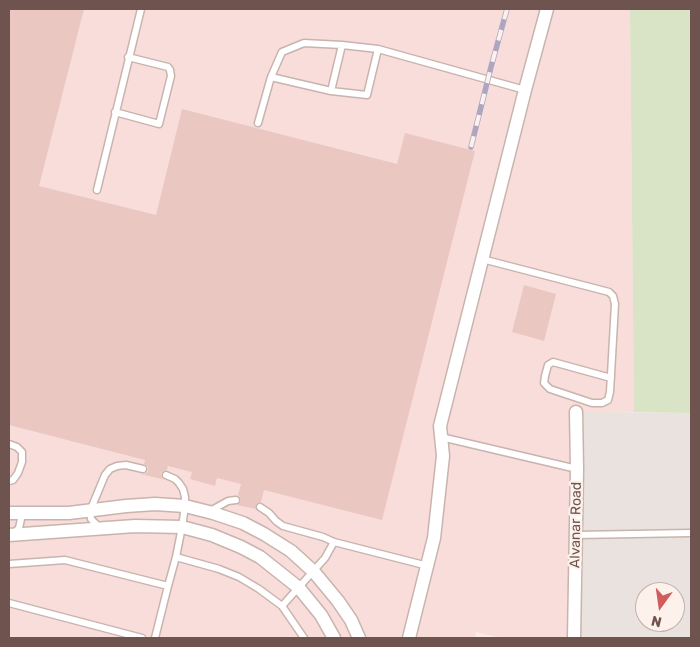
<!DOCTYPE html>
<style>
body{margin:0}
#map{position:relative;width:700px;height:647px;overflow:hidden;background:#f9ede5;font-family:Rubik,sans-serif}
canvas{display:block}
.frame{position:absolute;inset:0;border:10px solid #6e534e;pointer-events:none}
.north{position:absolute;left:635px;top:582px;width:50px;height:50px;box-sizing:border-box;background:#fcf2eb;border:1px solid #c3b2ac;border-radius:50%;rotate:194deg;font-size:14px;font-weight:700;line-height:20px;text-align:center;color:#6e534e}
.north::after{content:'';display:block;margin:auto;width:18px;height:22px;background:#d25c5b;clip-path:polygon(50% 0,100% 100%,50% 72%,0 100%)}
</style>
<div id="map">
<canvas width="700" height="647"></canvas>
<div class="frame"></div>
<div class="north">N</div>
</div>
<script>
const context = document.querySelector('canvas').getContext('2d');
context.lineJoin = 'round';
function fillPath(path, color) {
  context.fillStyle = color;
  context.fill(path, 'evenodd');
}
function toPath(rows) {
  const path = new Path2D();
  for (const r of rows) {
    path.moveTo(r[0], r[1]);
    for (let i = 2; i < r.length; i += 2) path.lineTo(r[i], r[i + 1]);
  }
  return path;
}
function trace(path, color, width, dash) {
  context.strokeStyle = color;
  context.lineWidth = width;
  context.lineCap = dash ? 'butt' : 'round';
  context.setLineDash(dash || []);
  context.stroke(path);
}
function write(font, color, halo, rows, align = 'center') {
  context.font = font + ' Rubik,sans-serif';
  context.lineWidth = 4.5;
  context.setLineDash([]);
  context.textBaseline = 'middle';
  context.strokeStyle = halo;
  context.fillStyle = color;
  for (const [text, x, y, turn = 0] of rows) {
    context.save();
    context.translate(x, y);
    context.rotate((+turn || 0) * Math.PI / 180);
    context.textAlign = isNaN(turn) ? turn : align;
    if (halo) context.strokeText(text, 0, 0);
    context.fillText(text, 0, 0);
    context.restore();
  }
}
fillPath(toPath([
 [9,9,630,9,634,412,571,412,568,638,501,638,476,632,475,638,9,638]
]), '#f8dddb');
fillPath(toPath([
 [582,412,691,413,691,638,581,638,583,553],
 [645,592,675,592,675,622,645,622]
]), '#e9e2df');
fillPath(toPath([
 [630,9,691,9,691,413,634,412]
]), '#d9e4c6');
fillPath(toPath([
 [9,9,84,9,39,186,156,215,182,109,397,164,405,133,475,151,382,520,264,490,261,502,256,504,256,509,237,505,241,501,240,497,238,495,241,484,217,478,215,486,190,479,192,472,168,466,167,470,163,471,161,473,162,478,165,480,141,474,145,474,148,471,148,467,144,464,145,460,9,425],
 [524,285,556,294,544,341,512,332]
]), '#eac8c1');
const lane = toPath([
 [378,49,367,95,331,91,342,45,378,49,525,90],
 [271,77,331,91],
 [115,112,159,124,171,76,170,70,168,67,128,57],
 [258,123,271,77,282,52,304,43,342,45],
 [97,190,141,9],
 [482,259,609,292,613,296,615,304,610,392,608,400,602,403,592,403,550,389,544,383,545,376,548,365,553,362,611,378],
 [441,437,577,469],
 [9,444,17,447,22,452,22,462,18,473,13,480,9,481],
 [166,475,175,479,179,483,183,489,185,497,185,506,182,527,176,557],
 [260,507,269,513,276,521,283,526,323,537,334,542,428,566],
 [210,511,228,501,236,500],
 [100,528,91,519,90,511,105,475,110,469,117,466,126,465,143,469],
 [13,534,19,528,21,519,19,513],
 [576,535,691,533],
 [9,564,65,560,168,586,176,557,219,569,239,577,259,589,282,606,304,638],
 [9,603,142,638],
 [282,606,325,558,334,542],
 [155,638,168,586]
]);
const street = toPath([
 [9,513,69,513,126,506,155,504,185,506,213,513,243,523,264,534,291,551,314,572,338,601,351,620,359,638],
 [9,535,135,526,182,527,212,535,241,547,260,557,299,588,321,615,334,638],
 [409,638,434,538,443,456,440,426,525,90,547,9],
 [574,638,577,469,576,412]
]);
trace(lane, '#c8b4ad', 9);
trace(street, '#c8b4ad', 15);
trace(lane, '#fff', 6);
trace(street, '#fff', 12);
const rail = toPath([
 [471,147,491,67,507,9]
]);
trace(rail, '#aea6c0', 5.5);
trace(rail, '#fcf2eb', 4, [11]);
write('14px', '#6e534e', '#fcf2eb', [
 ["Alvanar Road",576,525,-89]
]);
</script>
